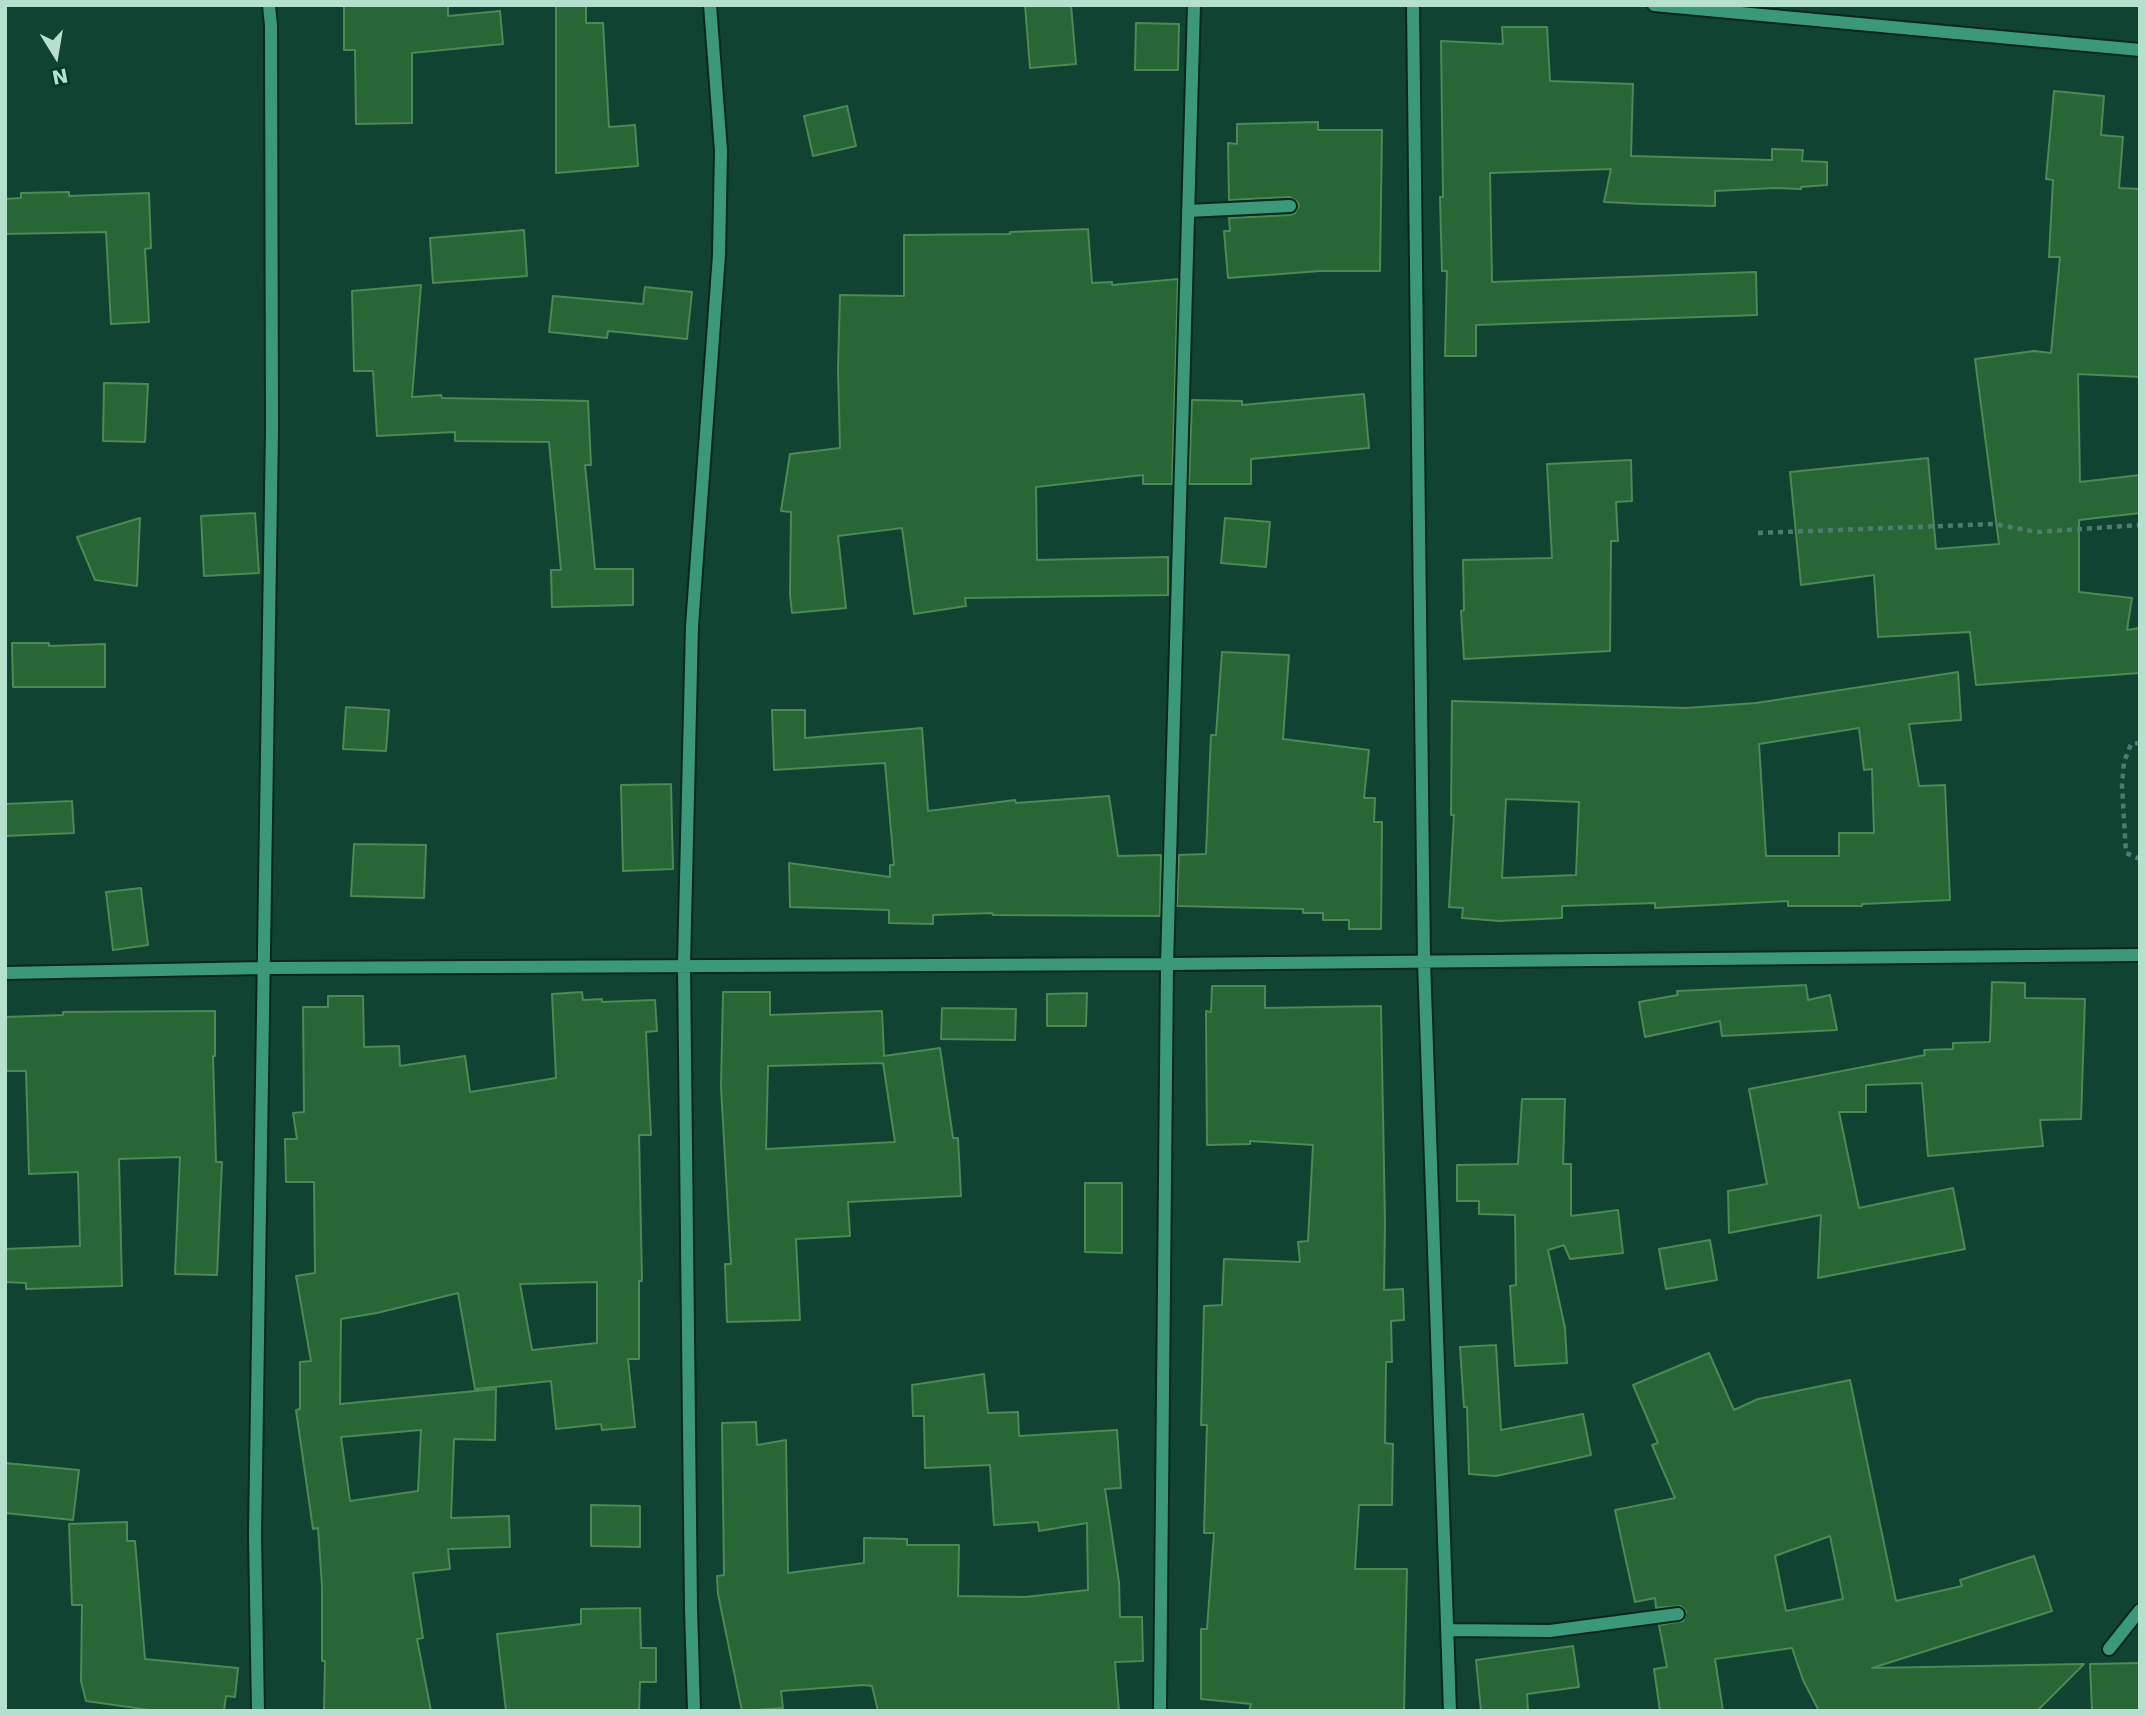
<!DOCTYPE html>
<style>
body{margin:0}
#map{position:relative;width:2145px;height:1716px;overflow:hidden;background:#114333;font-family:"DejaVu Sans",sans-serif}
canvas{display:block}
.frame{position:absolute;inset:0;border:7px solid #b6e0ce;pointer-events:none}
.north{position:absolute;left:21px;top:21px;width:70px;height:70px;-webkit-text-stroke:5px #023929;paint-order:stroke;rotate:169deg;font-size:19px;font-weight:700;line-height:28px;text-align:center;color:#b6e0ce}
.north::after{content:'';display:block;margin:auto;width:24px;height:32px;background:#b6e0ce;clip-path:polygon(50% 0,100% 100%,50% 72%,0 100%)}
</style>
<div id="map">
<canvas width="2145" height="1716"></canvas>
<div class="frame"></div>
<div class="north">N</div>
</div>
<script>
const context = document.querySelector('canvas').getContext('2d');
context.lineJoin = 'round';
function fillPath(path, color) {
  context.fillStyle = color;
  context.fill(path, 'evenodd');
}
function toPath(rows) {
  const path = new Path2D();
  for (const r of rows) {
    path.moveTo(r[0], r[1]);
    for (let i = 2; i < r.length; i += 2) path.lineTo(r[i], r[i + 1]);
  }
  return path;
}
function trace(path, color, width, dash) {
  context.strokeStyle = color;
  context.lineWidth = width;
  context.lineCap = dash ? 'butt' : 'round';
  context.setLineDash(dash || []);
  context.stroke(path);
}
const building = toPath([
 [344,5,448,5,448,16,500,11,503,44,412,53,412,123,356,124,355,50,344,50,344,5],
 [556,5,586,5,586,23,603,23,609,127,635,125,638,166,556,173,556,5],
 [1025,5,1071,5,1076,64,1030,68,1025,5],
 [1136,23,1179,24,1178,70,1135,70,1136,23],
 [1502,27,1547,27,1550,81,1633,84,1631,156,1772,160,1772,149,1803,150,1802,161,1827,162,1827,185,1801,187,1801,189,1775,188,1715,191,1715,206,1644,204,1604,202,1611,169,1490,173,1492,282,1756,272,1757,315,1476,325,1476,356,1445,356,1447,271,1442,271,1440,197,1443,197,1441,41,1503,44,1502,27],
 [2054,91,2104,96,2101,135,2123,137,2119,188,2140,189,2140,377,2078,374,2080,482,2140,475,2140,513,2079,520,2079,592,2132,598,2127,630,2140,628,2140,673,1976,685,1970,632,1878,637,1874,575,1801,585,1790,472,1928,458,1936,549,1999,544,1975,359,2034,351,2051,353,2060,257,2049,257,2053,180,2046,179,2054,91],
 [847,106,856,146,813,156,804,116,847,106],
 [1318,122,1318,130,1382,130,1380,271,1320,271,1228,278,1224,231,1230,231,1229,218,1290,215,1295,213,1299,206,1297,201,1290,197,1229,200,1228,143,1237,144,1237,124,1318,122],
 [69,192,69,196,149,193,151,248,145,249,149,322,111,324,106,232,5,234,5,199,21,198,21,193,69,192],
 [1088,229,1092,283,1112,282,1112,285,1178,279,1172,484,1143,484,1143,475,1036,487,1037,560,1168,557,1168,595,965,598,966,606,914,614,902,528,838,536,846,608,792,613,790,595,791,512,781,511,790,454,840,448,838,369,840,295,904,296,904,235,1010,234,1010,232,1088,229],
 [524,230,527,276,433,283,430,238,524,230],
 [421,285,412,397,441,395,442,398,588,401,591,465,585,465,595,569,633,569,633,605,552,607,551,570,561,570,549,442,455,441,455,432,377,436,373,371,354,371,352,291,421,285],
 [645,287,692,292,687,339,608,331,607,338,549,332,553,296,643,304,645,287],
 [104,383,148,384,145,442,103,441,104,383],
 [1364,394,1369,448,1251,459,1251,484,1189,484,1192,400,1242,401,1242,405,1364,394],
 [1631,460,1632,501,1616,502,1618,541,1611,541,1610,651,1464,659,1461,611,1464,610,1463,560,1552,558,1547,464,1631,460],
 [255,513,259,573,204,576,201,516,255,513],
 [140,518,137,586,95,580,77,537,140,518],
 [1225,518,1270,522,1266,567,1221,563,1225,518],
 [12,643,49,643,49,646,105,644,105,687,13,687,12,643],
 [1222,652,1289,655,1283,739,1369,750,1364,798,1375,798,1374,822,1382,822,1381,929,1349,929,1349,920,1323,920,1323,913,1303,913,1303,909,1177,906,1179,855,1206,854,1211,735,1216,735,1222,652],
 [1958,672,1961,720,1909,724,1919,786,1945,785,1950,900,1862,904,1862,906,1788,906,1788,901,1655,908,1655,903,1562,906,1562,918,1499,921,1462,918,1463,908,1449,907,1454,815,1451,815,1452,701,1686,708,1756,703,1958,672],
 [1859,728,1864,770,1872,769,1874,833,1839,833,1839,856,1766,856,1759,744,1859,728],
 [1506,799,1579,802,1576,875,1502,878,1506,799],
 [346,707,389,710,386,751,343,749,346,707],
 [772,710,805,710,805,738,922,728,928,811,1015,800,1016,803,1109,796,1118,856,1161,855,1160,916,993,915,992,913,933,915,933,924,889,923,889,910,790,907,789,863,890,877,890,865,894,865,885,763,774,770,772,710],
 [671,784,673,869,623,871,621,785,671,784],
 [72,801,74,833,5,836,5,804,72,801],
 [354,844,426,845,424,898,351,896,354,844],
 [141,888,148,945,113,950,106,892,141,888],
 [1992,982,2025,983,2025,998,2085,999,2081,1119,2040,1120,2043,1146,1928,1156,1922,1083,1866,1085,1866,1112,1839,1112,1859,1208,1953,1188,1965,1249,1818,1278,1821,1215,1729,1233,1728,1191,1767,1184,1749,1089,1925,1055,1924,1050,1953,1049,1953,1043,1990,1042,1992,982],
 [1806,985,1808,1000,1830,995,1837,1030,1722,1036,1720,1021,1645,1037,1639,1002,1678,995,1677,991,1806,985],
 [1212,986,1265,986,1265,1008,1381,1006,1385,1223,1384,1290,1403,1289,1404,1320,1391,1321,1392,1362,1386,1362,1385,1443,1393,1444,1392,1505,1359,1505,1355,1569,1407,1569,1404,1711,1249,1711,1251,1704,1201,1699,1201,1629,1207,1629,1214,1533,1204,1533,1207,1425,1201,1425,1204,1306,1222,1305,1224,1259,1300,1262,1298,1242,1308,1241,1313,1145,1250,1141,1250,1144,1207,1145,1206,1011,1211,1012,1212,986],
 [582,992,583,1000,602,999,602,1002,655,1000,657,1031,646,1032,651,1135,639,1135,642,1281,639,1281,639,1359,628,1359,635,1427,602,1430,601,1424,556,1429,551,1381,475,1389,458,1293,377,1313,341,1319,340,1404,496,1389,495,1440,454,1439,451,1518,509,1516,510,1547,448,1549,450,1569,413,1573,423,1638,417,1639,431,1711,324,1711,325,1661,322,1661,322,1586,318,1528,313,1529,296,1410,300,1409,300,1362,311,1361,296,1276,315,1273,314,1182,286,1182,285,1139,297,1139,293,1113,304,1112,303,1007,328,1007,328,996,363,996,364,1047,399,1046,400,1066,465,1056,470,1092,556,1078,552,994,582,992],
 [597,1282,597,1343,532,1350,520,1284,597,1282],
 [421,1430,418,1491,350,1501,341,1437,421,1430],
 [723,992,770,992,770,1015,882,1011,884,1056,940,1048,953,1138,958,1138,961,1196,848,1202,850,1236,796,1239,800,1320,727,1322,725,1264,731,1264,721,1087,723,992],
 [883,1063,895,1142,766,1149,768,1066,883,1063],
 [1087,993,1086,1026,1047,1026,1047,994,1087,993],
 [942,1008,1016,1009,1015,1040,941,1039,942,1008],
 [215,1011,215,1056,213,1056,216,1162,222,1162,217,1275,175,1274,180,1157,119,1159,122,1286,26,1289,26,1283,5,1282,5,1249,80,1246,78,1172,29,1174,26,1071,5,1071,5,1017,63,1015,63,1012,215,1011],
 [1522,1099,1565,1099,1563,1164,1571,1164,1571,1216,1618,1210,1623,1253,1570,1259,1564,1245,1548,1250,1565,1328,1567,1363,1515,1366,1510,1286,1516,1285,1515,1215,1479,1214,1479,1201,1457,1201,1457,1165,1518,1164,1522,1099],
 [1085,1183,1122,1183,1122,1253,1085,1252,1085,1183],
 [1710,1240,1717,1280,1666,1289,1659,1249,1710,1240],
 [1496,1345,1501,1430,1583,1414,1591,1455,1496,1476,1469,1474,1467,1407,1464,1407,1460,1347,1496,1345],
 [1709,1353,1734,1410,1758,1399,1850,1380,1896,1601,1962,1586,1960,1580,2034,1556,2052,1611,1872,1668,2084,1664,2037,1711,1819,1711,1803,1680,1792,1648,1715,1659,1723,1711,1660,1711,1654,1669,1667,1667,1659,1625,1683,1621,1686,1612,1681,1606,1656,1608,1655,1598,1635,1602,1615,1510,1675,1498,1652,1445,1658,1443,1633,1385,1709,1353],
 [1830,1536,1843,1599,1786,1611,1775,1556,1830,1536],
 [984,1374,988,1413,1018,1412,1019,1436,1117,1430,1121,1488,1105,1489,1119,1582,1120,1617,1142,1617,1143,1661,1115,1662,1119,1711,878,1711,872,1686,864,1685,781,1691,783,1708,742,1711,718,1594,717,1576,724,1575,722,1423,756,1422,757,1445,786,1440,788,1573,864,1563,864,1538,907,1539,907,1545,959,1545,958,1596,1025,1597,1088,1590,1087,1523,1039,1531,1038,1522,994,1525,990,1465,925,1468,924,1416,913,1416,912,1385,984,1374],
 [5,1463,79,1470,73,1520,5,1513,5,1463],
 [591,1505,640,1506,640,1547,591,1546,591,1505],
 [127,1522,127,1541,135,1541,145,1659,238,1668,235,1697,226,1696,224,1711,157,1711,86,1701,81,1681,82,1605,72,1605,69,1524,127,1522],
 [640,1608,641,1648,656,1648,656,1682,640,1682,639,1711,506,1711,497,1634,581,1624,581,1609,640,1608],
 [1573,1646,1579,1687,1527,1694,1528,1711,1481,1711,1476,1660,1573,1646],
 [2140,1663,2140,1711,2092,1711,2090,1664,2140,1663]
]);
fillPath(building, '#296635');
trace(building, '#4c8955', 2);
const minor = toPath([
 [1413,5,1424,961,1450,1711],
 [1654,5,2140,50],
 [1188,211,1290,206],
 [5,973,263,968,1167,964,2140,955],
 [1448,1630,1550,1631,1678,1614],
 [2109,1649,2140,1610],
 [258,1711,255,1534,272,430,271,26,269,5],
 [694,1711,691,1608,684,964,692,626,719,255,721,151,710,5],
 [1160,1711,1167,964,1194,5]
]);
trace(minor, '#09271d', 16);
trace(toPath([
 [1758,533,1994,524,2037,532,2140,525],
 [2140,743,2131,744,2124,762,2122,785,2126,853,2140,859]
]), '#4e7d6d', 4.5, [5, 5]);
trace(minor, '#3b9979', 12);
</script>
